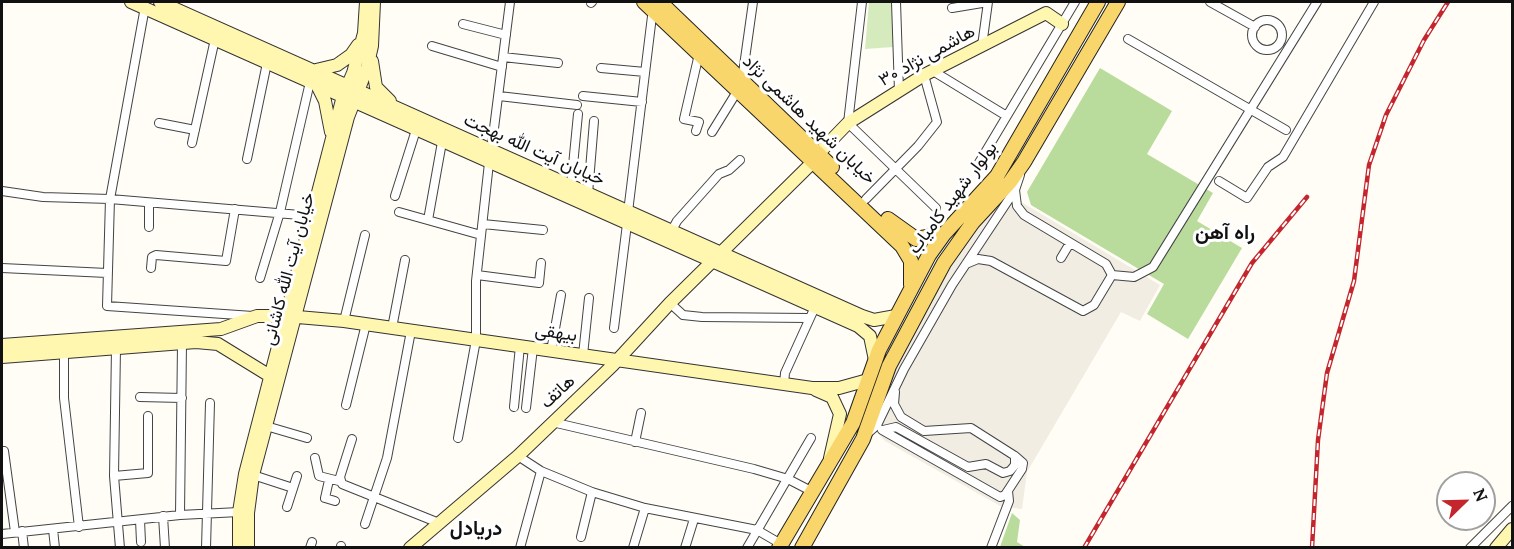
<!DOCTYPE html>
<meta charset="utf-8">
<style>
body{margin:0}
#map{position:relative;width:1514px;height:549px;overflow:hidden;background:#fffdf5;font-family:Lora,serif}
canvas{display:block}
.frame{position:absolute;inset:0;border:3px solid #111;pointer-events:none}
.north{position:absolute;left:1436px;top:471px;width:60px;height:60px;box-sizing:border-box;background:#fff;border:2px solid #a0a0a0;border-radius:50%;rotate:67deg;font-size:16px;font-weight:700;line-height:24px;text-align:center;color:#111}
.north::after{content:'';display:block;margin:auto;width:21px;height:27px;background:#c4262e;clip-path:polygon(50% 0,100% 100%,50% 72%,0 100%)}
</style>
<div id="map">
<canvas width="1514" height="549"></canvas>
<div class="frame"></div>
<div class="north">N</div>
</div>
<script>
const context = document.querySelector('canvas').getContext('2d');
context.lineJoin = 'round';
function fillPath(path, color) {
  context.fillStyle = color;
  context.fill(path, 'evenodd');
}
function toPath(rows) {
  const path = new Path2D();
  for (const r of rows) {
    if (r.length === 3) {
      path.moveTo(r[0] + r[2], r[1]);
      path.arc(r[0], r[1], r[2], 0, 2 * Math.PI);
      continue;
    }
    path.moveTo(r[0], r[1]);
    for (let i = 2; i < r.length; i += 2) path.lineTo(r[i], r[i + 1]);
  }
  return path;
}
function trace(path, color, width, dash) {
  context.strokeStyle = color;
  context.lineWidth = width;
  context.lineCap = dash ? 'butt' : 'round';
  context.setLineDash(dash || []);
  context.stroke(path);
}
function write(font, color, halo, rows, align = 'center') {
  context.font = font + ' Lora,Vazirmatn,serif';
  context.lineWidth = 6;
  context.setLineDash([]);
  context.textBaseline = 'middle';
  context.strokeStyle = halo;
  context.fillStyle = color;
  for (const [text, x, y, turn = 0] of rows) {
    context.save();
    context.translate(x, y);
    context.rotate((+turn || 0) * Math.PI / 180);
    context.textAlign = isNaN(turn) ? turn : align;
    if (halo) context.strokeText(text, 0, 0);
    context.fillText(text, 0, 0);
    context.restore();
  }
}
fillPath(toPath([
 [869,2,893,2,893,47,865,49]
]), '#d5ebbd');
fillPath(toPath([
 [1100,68,1172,111,1147,154,1213,193,1197,221,1242,248,1188,339,1147,314,1164,284,1031,205,1027,192],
 [1012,513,1020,520,1017,542,1025,547,1000,547]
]), '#b9dc9c');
fillPath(toPath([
 [999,197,1012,197,1028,206,1160,285,1140,321,1121,312,1027,472,1022,509,1002,507,885,441,875,430,882,393,942,280]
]), '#f1ede2');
const street = toPath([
 [862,2,848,123,936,208],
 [896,2,899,91],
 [1210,2,1255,27],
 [591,3,592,2],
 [145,7,110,199,107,306,253,316],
 [952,8,988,2],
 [1267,35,15],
 [463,24,506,35],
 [1128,39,1286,130],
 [432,46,502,67],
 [982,46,988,2],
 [503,57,558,63],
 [601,68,645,72],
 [933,71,1005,115],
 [742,80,753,2],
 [499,96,577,105],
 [583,96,642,102],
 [159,123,195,130],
 [696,131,699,122,684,119,699,54],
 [712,132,738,90],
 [192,143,215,39],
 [491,152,510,2],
 [247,159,267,63],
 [977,166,1075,2],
 [1219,181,1247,198,1268,167,1283,157,1374,2],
 [571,186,578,114],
 [1015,190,1017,206,1024,215,1106,264,1112,275],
 [2,191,43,197,110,199,312,216],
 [588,194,594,121],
 [395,196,416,130],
 [866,199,918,146,937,122,924,75],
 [399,212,481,235],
 [628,212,653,8],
 [428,220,442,142],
 [483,224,543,230],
 [149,227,149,203],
 [671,232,677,221,719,174,729,170,740,160],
 [1061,258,1070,243],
 [966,264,978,259,991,261,1083,311,1094,305,1112,275],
 [2,268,107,273],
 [151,268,152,257,156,255,226,261,235,209],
 [477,275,539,283,541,263],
 [1112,275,1134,277,1153,267,1317,2],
 [260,278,280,212,310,82],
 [670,303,683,315,702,317,808,318],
 [344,321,365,235],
 [392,328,405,260],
 [614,328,627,224],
 [116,348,114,476,120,548],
 [551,351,561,295],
 [64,353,64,398,79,527],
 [583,355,589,298],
 [784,384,785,373,815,307],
 [140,397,182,398],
 [346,405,366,324],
 [514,407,520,346],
 [526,408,533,348],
 [552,422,754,469,788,479,813,492],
 [266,426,307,438],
 [882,430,1000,497,1005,495,1022,469,1023,463,1015,456],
 [883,430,896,427,968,467,986,464,1003,473,1010,471,1015,465,1015,456,971,428,924,431,901,417,894,404,895,392],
 [867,434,877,425,904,369,952,285,1015,190,1020,175],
 [458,438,476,340,476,281,489,163],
 [352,439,340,477,342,484,439,523],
 [635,442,641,413],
 [4,451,15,532],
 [518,456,541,471,592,492,645,508,757,530,781,544],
 [315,458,319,476,339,481],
 [253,475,293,488],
 [114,476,148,473,148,416],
 [329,480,325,498,335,501],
 [287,507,297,476],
 [180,515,182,343],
 [163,516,165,548],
 [140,520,141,542],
 [365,524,387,458,411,331],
 [53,529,55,548],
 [22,531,24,548],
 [2,534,180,515,239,512],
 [581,537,592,492],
 [206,548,210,403],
 [310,548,312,542],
 [341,548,341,546],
 [520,548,541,471],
 [633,548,645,508],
 [685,548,694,519],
 [747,548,811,438],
 [991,548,1009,501,1008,491],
 [1470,548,1512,506]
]);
const secondary = toPath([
 [131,2,858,326,870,336,875,360],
 [160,2,862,316,874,320,896,316],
 [372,61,376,87,390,101],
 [316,70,337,65,351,55,358,45],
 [317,85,325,101,331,132],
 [818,154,848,123,924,75,1046,13,1062,24],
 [2,345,221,329,257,316,286,316,344,321,812,388,839,388,868,380],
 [2,357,196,342,218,344,270,376],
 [816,390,832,397,840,414,830,458],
 [239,548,239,512,245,474,343,96,353,73,364,33,366,2],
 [248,548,248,513,253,475,348,117,367,68,372,46,374,2],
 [410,548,518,456,612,366,670,303,813,162],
 [1496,548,1512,529]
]);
const primary = toPath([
 [644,2,902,246,911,261,911,285],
 [660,2,832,167],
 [888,219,916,239,944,234],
 [779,548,853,423,879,350,929,255,944,234,997,176,1098,2],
 [802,548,863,439,889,366,944,263,973,222,1010,182,1024,162,1118,2]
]);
trace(street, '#444', 10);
trace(secondary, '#333', 14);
trace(primary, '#222', 16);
trace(street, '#fff', 8);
trace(secondary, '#fff6b0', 12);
trace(primary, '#f9d66b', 14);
const rail = toPath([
 [1084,548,1252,263,1307,197],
 [1312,548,1318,440,1327,373,1354,281,1369,165,1386,115,1424,40,1448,2]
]);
trace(rail, '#c4262e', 4.5);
trace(rail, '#fff', 2, [7]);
write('18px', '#111', '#fff', [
 ["هاشمی نژاد ۳۰",927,56,-29],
 ["خیابان شهید هاشمی نژاد",809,120,44],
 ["خیابان آیت الله بهجت",534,150,24],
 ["بولوار شهید کامیاب",953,198,-53],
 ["خیابان آیت الله کاشانی",289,269,-75],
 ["بیهقی",556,333,8],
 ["هاتف",558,392,-43]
]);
write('bold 20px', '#111', '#fff', [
 ["راه آهن",1225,233],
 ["دریادل",476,529]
]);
</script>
